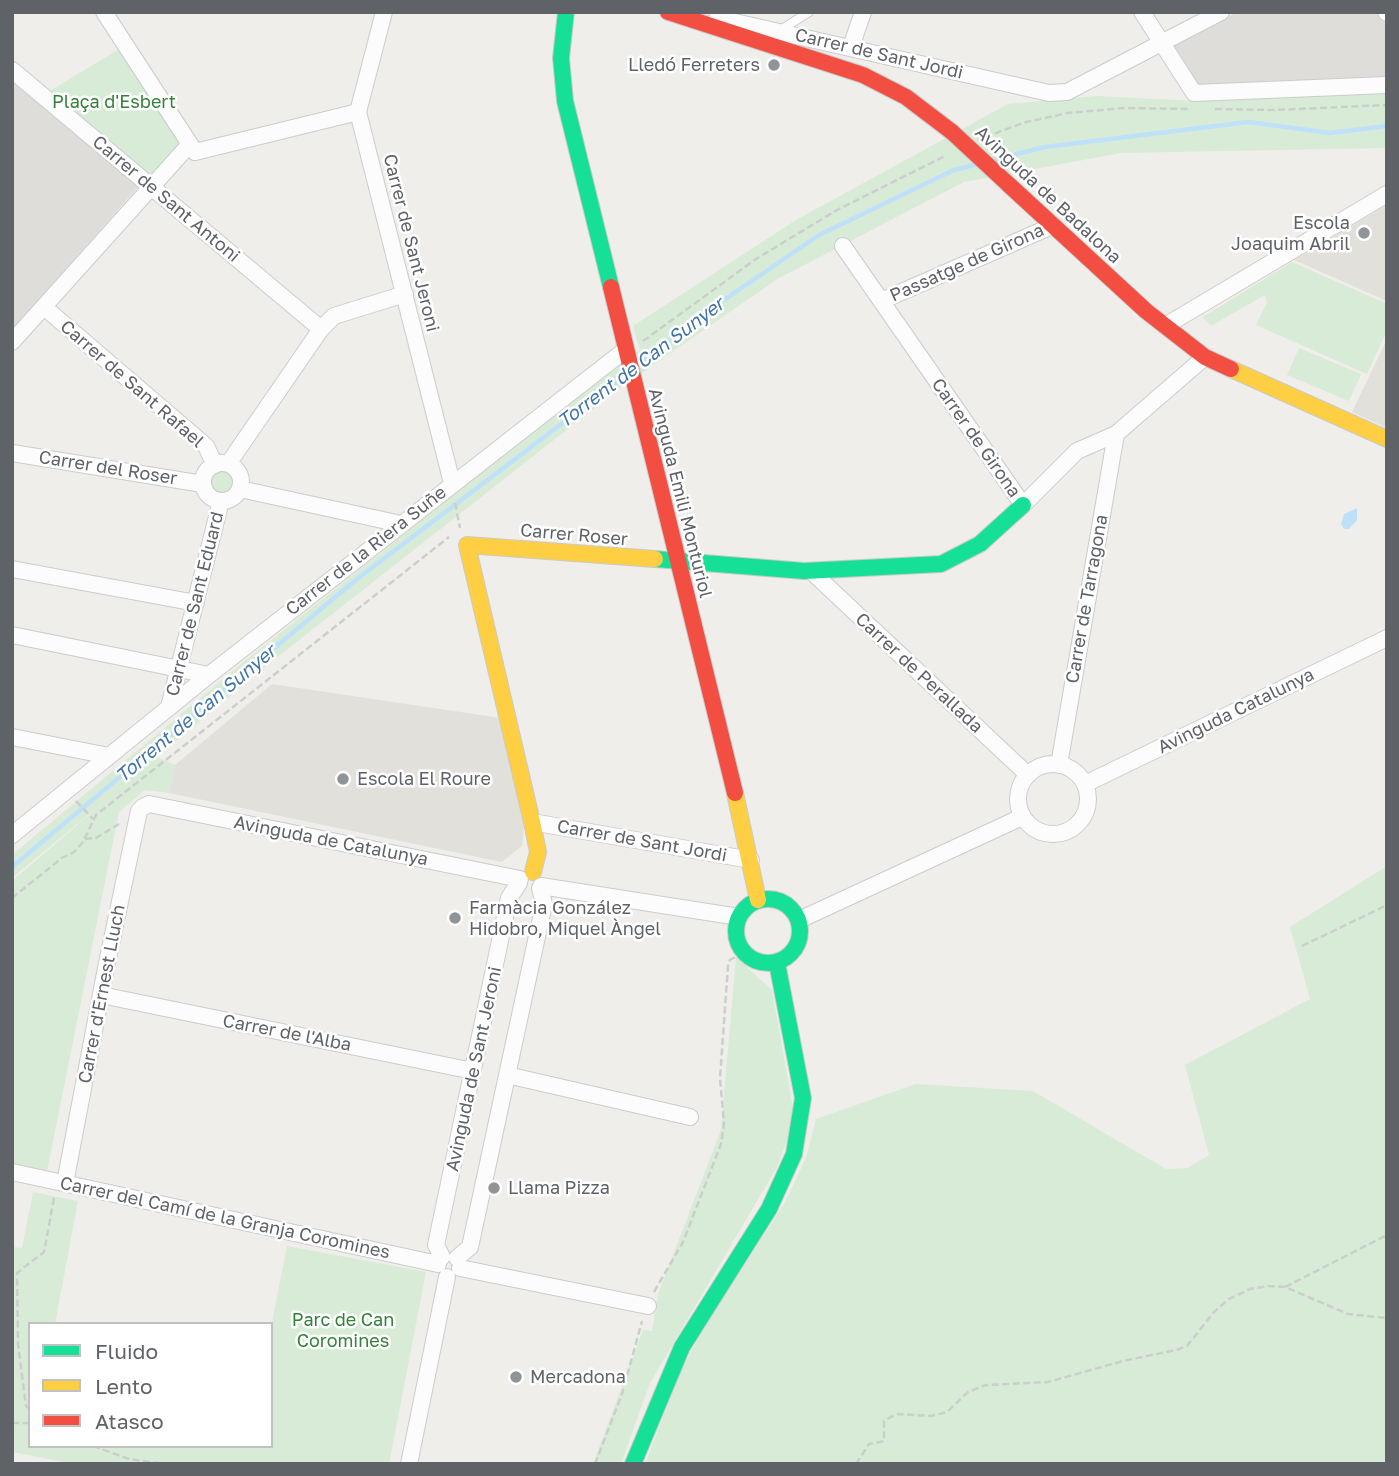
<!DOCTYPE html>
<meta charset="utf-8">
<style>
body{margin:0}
#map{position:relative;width:1399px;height:1476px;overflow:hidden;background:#efeeea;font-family:"Golos Text",sans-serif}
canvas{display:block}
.frame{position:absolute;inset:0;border:14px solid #5f6368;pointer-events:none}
.legend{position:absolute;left:28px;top:1322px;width:245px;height:126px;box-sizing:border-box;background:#fff;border:2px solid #bfc1c3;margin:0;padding:9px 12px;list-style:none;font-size:21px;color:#5f6368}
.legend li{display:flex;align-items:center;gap:14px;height:35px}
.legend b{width:35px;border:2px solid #bfc1c3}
</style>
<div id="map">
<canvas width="1399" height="1476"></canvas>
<div class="frame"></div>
<ul class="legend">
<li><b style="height:9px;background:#16e098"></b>Fluido</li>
<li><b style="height:9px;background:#ffcf43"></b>Lento</li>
<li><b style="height:9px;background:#f24e42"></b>Atasco</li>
</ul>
</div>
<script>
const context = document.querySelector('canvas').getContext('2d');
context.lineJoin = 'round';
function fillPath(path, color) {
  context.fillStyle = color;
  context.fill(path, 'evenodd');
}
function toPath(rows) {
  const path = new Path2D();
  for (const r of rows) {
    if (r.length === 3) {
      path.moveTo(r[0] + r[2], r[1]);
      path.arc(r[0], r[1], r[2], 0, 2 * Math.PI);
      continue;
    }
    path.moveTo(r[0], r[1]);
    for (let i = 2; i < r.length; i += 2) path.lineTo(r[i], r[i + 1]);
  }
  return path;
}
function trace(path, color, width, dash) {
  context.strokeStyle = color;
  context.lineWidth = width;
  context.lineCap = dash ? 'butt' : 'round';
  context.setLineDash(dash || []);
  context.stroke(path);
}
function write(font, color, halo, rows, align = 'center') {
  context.font = font + ' "Golos Text",sans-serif';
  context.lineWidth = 5;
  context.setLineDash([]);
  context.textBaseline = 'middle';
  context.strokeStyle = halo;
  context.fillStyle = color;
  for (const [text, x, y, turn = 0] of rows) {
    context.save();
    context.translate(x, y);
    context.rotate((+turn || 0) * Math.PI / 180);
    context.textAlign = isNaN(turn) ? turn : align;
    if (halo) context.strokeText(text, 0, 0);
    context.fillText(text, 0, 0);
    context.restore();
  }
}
fillPath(toPath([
 [1237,12,1387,12,1387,94,1197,101,1158,53],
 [12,81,139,186,12,330]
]), '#dfddda');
fillPath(toPath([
 [1387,205,1387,301,1294,260],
 [1387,339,1387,428,1352,412],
 [272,684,501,718,524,826,522,846,502,862,169,793,175,765]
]), '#e2e0da');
fillPath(toPath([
 [126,45,186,137,157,183,43,95],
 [1387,94,1387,148,1121,153,964,182,779,278,620,388,261,670,157,757,175,765,169,793,145,790,119,812,47,1171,12,1164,12,881,110,797,12,878,12,855,240,665,516,445,640,350,633,326,796,220,1008,104,1097,96,1197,101],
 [1292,262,1387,304,1387,330,1367,374,1256,325,1267,302,1265,295,1211,326,1203,317],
 [1299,348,1361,374,1349,401,1287,375],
 [222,482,19],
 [1387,866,1387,1464,645,1464,681,1371,702,1331,785,1202,806,1158,816,1119,916,1084,1033,1091,1166,1169,1188,1168,1209,1155,1185,1065,1310,999,1290,927],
 [736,957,772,990,795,1119,777,1167,650,1383,621,1464,593,1464,643,1330,652,1331,658,1294,721,1130],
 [33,1192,78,1201,55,1324,30,1324,30,1446,271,1446,271,1327,287,1246,426,1272,389,1464,74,1464,12,1452,12,1247,22,1248]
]), '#d8ebd6');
fillPath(toPath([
 [1357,508,1357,520,1349,529,1344,529,1341,524,1344,514]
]), '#bfe0f9');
trace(toPath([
 [993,160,1045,147,1248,122,1330,133,1387,126],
 [638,365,708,311,819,235,954,170,974,165],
 [12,867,357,579,626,375]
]), '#bfe0f9', 4.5);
const lane = toPath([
 [779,31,809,12]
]);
const street = toPath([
 [104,12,195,152,358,112],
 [384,12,358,112,452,483],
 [1142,12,1194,93,1387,85],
 [1386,12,1387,13],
 [717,18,1049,93,1067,92,1221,12],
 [851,47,863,12],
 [12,70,321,329],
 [843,246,1023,505,1077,451,1116,434,1205,357],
 [881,301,1052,226],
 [44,307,206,446,215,465],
 [1165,326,1387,194],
 [12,342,190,144],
 [12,453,203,484],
 [222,482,19],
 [228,464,321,329,334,316,405,294],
 [240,489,401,524],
 [12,569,196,603],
 [811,571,1028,775],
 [12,635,209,675],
 [169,707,221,501],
 [12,737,109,756],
 [1053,799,35],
 [1059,765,1116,434],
 [1085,784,1387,638],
 [532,822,751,860],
 [12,835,209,675,625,350],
 [541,886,739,917],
 [799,920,1022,817],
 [101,995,473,1071],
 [507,1075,690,1117],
 [12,1172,438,1264],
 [65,1183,106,968,139,811,143,807,149,804,520,879],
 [442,1257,436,1245,509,898,519,883],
 [457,1258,470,1247,544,904,540,888],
 [460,1268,648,1306],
 [409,1464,447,1277]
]);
const fast = toPath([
 [566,12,561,58,565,101,611,287],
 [655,559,804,571,941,564,980,544,1023,505],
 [768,931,32],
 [633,1464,682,1347,769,1209,794,1154,803,1098,777,963]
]);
const slow = toPath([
 [1231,369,1387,439],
 [735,793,758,900],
 [533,872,538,852,532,822,467,545,655,559]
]);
const jam = toPath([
 [668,12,863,75,906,97,952,132],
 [1008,184,1146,311,1205,357,1231,369],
 [611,287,735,793]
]);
trace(lane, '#cbcccc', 10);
trace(street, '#cbcccc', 18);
trace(fast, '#cacacb', 18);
trace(slow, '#cacacb', 18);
trace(jam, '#cacacb', 18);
trace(toPath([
 [1215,109,1275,110,1387,105],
 [985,137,1026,122,1068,113,1123,108,1191,109],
 [643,341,756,259,837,210,947,155],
 [455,503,460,528],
 [76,801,93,819],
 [85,839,96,838,119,824],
 [12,898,62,858,74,852,83,842,96,815,449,537],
 [1302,946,1387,905],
 [1285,1287,1387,1235],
 [654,1292,683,1242,721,1144,724,1124,720,1078,728,966,730,960,744,952],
 [30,1409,26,1406,18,1344,17,1273,44,1252,54,1198],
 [12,1423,30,1423],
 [93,1446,129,1459,164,1464],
 [595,1464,622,1394,642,1321],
 [856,1464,869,1444,884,1441,884,1421,889,1418,898,1414,931,1416,947,1412,968,1392,986,1385,1048,1382,1123,1361,1176,1350,1187,1346,1214,1312,1229,1299,1250,1289,1268,1286,1285,1287,1348,1314,1387,1318]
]), '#cacfcc', 2.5, [7, 3.5]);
trace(lane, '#fdfcfc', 8);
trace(street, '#fdfcfc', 16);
trace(fast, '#16e098', 16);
trace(slow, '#ffcf43', 16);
trace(jam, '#f24e42', 16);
const jamBridge = toPath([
 [952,132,1008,184]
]);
trace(jamBridge, '#cacacb', 18, []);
trace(jamBridge, '#f24e42', 16);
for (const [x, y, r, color] of [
 [774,65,7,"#919496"],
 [1364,233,7,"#919496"],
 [343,779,7,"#919496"],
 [455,918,7,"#919496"],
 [494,1188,7,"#919496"],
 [516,1377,7,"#919496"]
]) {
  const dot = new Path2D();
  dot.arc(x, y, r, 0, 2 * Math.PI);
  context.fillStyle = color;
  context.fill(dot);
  trace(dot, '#fff', 2.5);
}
write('18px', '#5f6368', '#fff', [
 ["Carrer de Sant Jordi",879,54,13],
 ["Avinguda de Badalona",1048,195,43],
 ["Carrer de Sant Antoni",166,199,40],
 ["Carrer de Sant Jeroni",411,243,76],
 ["Passatge de Girona",967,263,-24],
 ["Carrer de Sant Rafael",132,384,41],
 ["Carrer de Girona",976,438,55],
 ["Carrer del Roser",108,468,9],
 ["Avinguda Emili Monturiol",680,493,76],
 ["Carrer Roser",574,535,5],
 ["Carrer de la Riera Suñe",366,551,-38],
 ["Carrer de Tarragona",1087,599,-80],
 ["Carrer de Sant Eduard",195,604,-76],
 ["Carrer de Perallada",919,673,43],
 ["Avinguda Catalunya",1236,711,-26],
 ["Avinguda de Catalunya",331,841,11],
 ["Carrer de Sant Jordi",642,841,10],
 ["Carrer d'Ernest Lluch",102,994,-79],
 ["Carrer de l'Alba",287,1033,11],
 ["Avinguda de Sant Jeroni",474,1069,-78],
 ["Carrer del Camí de la Granja Coromines",225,1218,12]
]);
write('18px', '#5f6368', '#fff', [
 ["Lledó Ferreters",760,65,"right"],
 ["Escola",1350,223,"right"],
 ["Joaquim Abril",1350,244,"right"],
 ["Escola El Roure",357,779],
 ["Farmàcia González",469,908],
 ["Hidobro, Miquel Àngel",469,929],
 ["Llama Pizza",508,1188],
 ["Mercadona",530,1377]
], 'left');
write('18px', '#348238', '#fff', [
 ["Plaça d'Esbert",114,102],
 ["Parc de Can",343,1320],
 ["Coromines",343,1341]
]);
write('italic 19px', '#4174aa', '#fff', [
 ["Torrent de Can Sunyer",641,363,-37],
 ["Torrent de Can Sunyer",196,714,-40]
]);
</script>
